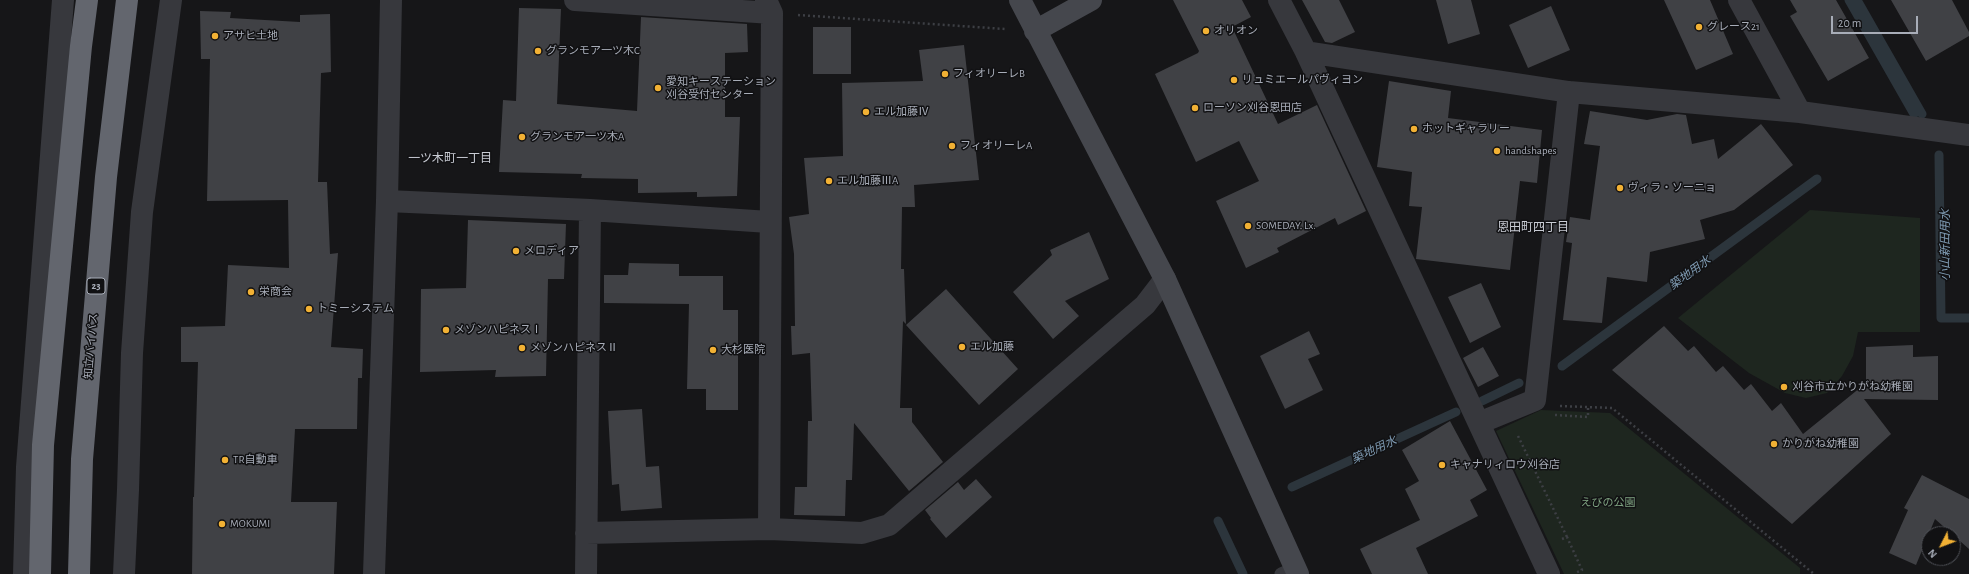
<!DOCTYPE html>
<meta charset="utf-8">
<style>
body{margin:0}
#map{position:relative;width:1969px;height:574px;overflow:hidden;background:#161618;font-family:"Alegreya Sans",sans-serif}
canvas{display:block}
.north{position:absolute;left:1921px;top:526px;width:40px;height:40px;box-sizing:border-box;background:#111113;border:1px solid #4d4f55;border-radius:50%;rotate:228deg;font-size:11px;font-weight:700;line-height:16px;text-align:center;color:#a8adb8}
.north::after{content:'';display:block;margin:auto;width:14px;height:18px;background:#f2b134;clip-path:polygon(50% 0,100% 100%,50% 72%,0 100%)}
.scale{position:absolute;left:1831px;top:16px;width:87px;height:18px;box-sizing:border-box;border:2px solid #a8adb8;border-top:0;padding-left:5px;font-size:12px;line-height:14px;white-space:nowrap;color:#a8adb8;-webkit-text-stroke:3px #111113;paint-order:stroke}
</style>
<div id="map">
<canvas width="1969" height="574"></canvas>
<div class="north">N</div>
<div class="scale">20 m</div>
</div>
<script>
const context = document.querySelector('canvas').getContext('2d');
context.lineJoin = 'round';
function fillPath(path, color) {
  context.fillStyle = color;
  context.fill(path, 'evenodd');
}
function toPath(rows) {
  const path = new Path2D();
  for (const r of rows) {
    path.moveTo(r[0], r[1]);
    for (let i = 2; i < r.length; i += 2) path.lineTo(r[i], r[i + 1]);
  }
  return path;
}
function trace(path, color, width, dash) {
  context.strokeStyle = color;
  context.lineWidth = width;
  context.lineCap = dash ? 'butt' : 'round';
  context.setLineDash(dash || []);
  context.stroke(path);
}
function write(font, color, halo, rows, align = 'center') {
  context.font = font + ' "Alegreya Sans","Noto Sans JP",sans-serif';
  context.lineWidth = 3;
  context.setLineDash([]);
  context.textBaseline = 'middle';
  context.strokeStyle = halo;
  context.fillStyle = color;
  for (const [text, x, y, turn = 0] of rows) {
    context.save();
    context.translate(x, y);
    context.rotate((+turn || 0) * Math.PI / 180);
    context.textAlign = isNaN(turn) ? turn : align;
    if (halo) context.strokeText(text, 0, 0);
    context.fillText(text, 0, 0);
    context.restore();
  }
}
fillPath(toPath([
 [1810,210,1920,218,1920,332,1858,332,1853,356,1842,376,1827,393,1806,398,1785,393,1749,373,1678,318],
 [1541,410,1610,413,1800,568,1800,574,1564,574,1496,431]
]), '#1e261f');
trace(toPath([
 [1849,0,1914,114],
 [1857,0,1922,114],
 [1939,155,1941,318,1969,318],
 [1562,366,1817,179],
 [1482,401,1519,383],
 [1292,487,1456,412],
 [1218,521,1243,574]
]), '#2c353c', 9);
fillPath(toPath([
 [1173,0,1242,0,1251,17,1232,27,1278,124,1317,105,1366,211,1338,225,1335,218,1277,248,1279,252,1246,268,1216,201,1259,181,1239,141,1196,162,1155,74,1198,53,1199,51],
 [1302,0,1339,0,1355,32,1332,43,1325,42],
 [1436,0,1471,0,1480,34,1448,44],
 [1664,0,1710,0,1733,54,1696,70],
 [1790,0,1836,0,1869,58,1828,81,1790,16,1797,12],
 [1891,0,1952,0,1969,32,1969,36,1926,61],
 [1551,6,1570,50,1528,68,1509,25],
 [519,8,561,9,557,104,637,111,641,17,747,24,748,52,725,53,725,117,740,117,737,196,697,197,697,192,638,193,638,179,581,178,582,174,499,172,503,100,516,101],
 [200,11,231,12,230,18,300,22,300,15,330,14,331,72,321,73,318,182,327,182,330,254,338,253,331,347,363,349,362,378,358,378,357,429,295,429,291,502,337,502,334,574,192,574,193,497,194,497,198,362,181,362,181,327,225,326,228,265,289,268,288,200,207,201,210,59,201,59],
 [813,27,851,27,851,74,813,74],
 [964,45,979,180,914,185,915,207,902,207,901,269,904,269,906,324,903,321,900,408,912,408,912,422,943,462,909,491,854,423,852,480,846,480,845,516,794,515,795,487,807,487,808,421,812,421,810,353,792,355,791,326,795,326,794,254,789,217,809,214,804,158,843,156,842,83,923,81,919,50],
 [1389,81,1451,91,1448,118,1542,130,1537,183,1520,181,1510,270,1416,259,1422,207,1409,206,1412,172,1377,167],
 [1590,111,1647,120,1677,114,1686,115,1692,144,1714,139,1718,159,1761,124,1793,165,1734,210,1700,220,1705,239,1650,252,1647,282,1607,277,1602,323,1563,320,1572,243,1566,242,1570,217,1590,220,1600,146,1584,144],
 [468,220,566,224,564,279,548,279,546,376,495,377,496,370,420,372,421,289,466,288],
 [1089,232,1109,279,1065,301,1079,316,1053,339,1013,292,1052,255,1050,250],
 [629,263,679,264,679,276,723,276,723,310,738,310,738,410,706,410,706,389,687,389,689,304,604,303,604,275,628,275],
 [1481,283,1501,327,1470,343,1448,297],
 [946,289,1018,369,979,405,906,325],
 [1664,326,1688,351,1694,346,1716,372,1723,366,1744,390,1751,384,1772,411,1781,403,1803,434,1866,383,1866,347,1913,345,1913,357,1938,356,1938,400,1864,399,1891,434,1792,524,1612,370],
 [1309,331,1320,354,1308,359,1323,390,1285,409,1260,356],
 [1483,347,1499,376,1478,387,1463,358],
 [642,409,646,467,659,466,662,508,621,511,619,484,612,485,608,411],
 [1450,421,1487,490,1470,500,1478,516,1416,548,1428,574,1372,574,1360,549,1420,520,1405,489,1419,481,1402,450],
 [1922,475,1969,499,1969,549,1935,519,1916,565,1889,553,1908,510,1904,508],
 [976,479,992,497,946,538,930,519,931,518,925,510,958,482,964,490]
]), '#404145');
trace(toPath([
 [798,15,1005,29],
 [1560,406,1612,408,1814,574],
 [1555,415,1588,417,1588,407],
 [1518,436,1567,537],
 [1562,539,1567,537,1582,570,1575,573]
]), '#3d3f44', 2.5, [2, 3]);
trace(toPath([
 [1281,574,1295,568]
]), '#37383d', 13);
trace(toPath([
 [575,0,772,13],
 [766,0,772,13,769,529],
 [1279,0,1306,52,1569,92,1800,112,1969,135],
 [1739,0,1800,112],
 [1306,52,1549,574],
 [387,201,590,210,769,222],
 [1479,423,1535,400,1569,92],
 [586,533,769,529,862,533,889,525,1145,305,1165,279],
 [24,574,27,467,63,0],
 [124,574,128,490,132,353,142,212,171,0],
 [374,574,387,201,391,0],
 [586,574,590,210]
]), '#37383d', 22);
trace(toPath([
 [1020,0,1165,279,1298,574],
 [1035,31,1091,0]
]), '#45474d', 22);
trace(toPath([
 [40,574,43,445,81,46,87,0],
 [79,574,82,459,106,177,127,0]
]), '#63666e', 22);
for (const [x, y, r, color] of [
 [1699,27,4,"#f2b134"],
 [1206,31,4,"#f2b134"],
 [215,36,4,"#f2b134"],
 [538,51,4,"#f2b134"],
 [945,74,4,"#f2b134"],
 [1234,80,4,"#f2b134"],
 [658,88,4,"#f2b134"],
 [1195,108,4,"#f2b134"],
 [866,112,4,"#f2b134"],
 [1414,129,4,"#f2b134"],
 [522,137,4,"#f2b134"],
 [952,146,4,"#f2b134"],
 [1497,151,4,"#f2b134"],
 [829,181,4,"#f2b134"],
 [1620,188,4,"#f2b134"],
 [1248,226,4,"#f2b134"],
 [516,251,4,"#f2b134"],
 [251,292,4,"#f2b134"],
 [309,309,4,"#f2b134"],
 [446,330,4,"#f2b134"],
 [962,347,4,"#f2b134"],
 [522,348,4,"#f2b134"],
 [713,350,4,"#f2b134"],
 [1784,387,4,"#f2b134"],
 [1774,444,4,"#f2b134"],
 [225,460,4,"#f2b134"],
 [1442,465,4,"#f2b134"],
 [222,524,4,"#f2b134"]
]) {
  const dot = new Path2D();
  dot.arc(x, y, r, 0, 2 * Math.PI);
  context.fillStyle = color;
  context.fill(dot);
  trace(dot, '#111113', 1.5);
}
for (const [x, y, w] of [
 [96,286,18]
]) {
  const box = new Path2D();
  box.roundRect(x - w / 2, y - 8, w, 16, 3);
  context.fillStyle = '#111113';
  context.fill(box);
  trace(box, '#a8adb8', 1);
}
write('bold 10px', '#a8adb8', null, [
 ["23",96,286]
]);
write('11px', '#a8adb8', '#111113', [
 ["グレース21",1707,27],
 ["オリオン",1214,31],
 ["アサヒ土地",223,36],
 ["グランモア一ツ木C",546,51],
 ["フィオリーレB",953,74],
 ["リュミエールパヴィヨン",1242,80],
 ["愛知キーステーション",666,82],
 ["刈谷受付センター",666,95],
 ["ローソン刈谷恩田店",1203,108],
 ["エル加藤Ⅳ",874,112],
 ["ホットギャラリー",1422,129],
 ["グランモア一ツ木A",530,137],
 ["フィオリーレA",960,146],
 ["handshapes",1505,151],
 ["エル加藤ⅢA",837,181],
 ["ヴィラ・ソーニョ",1628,188],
 ["SOMEDAY. Lx.",1256,226],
 ["メロディア",524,251],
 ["栄商会",259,292],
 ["トミーシステム",317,309],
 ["メゾンハピネスⅠ",454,330],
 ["エル加藤",970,347],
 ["メゾンハピネスⅡ",530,348],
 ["大杉医院",721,350],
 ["刈谷市立かりがね幼稚園",1792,387],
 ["かりがね幼稚園",1782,444],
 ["TR自動車",233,460],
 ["キャナリィロウ刈谷店",1450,465],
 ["MOKUMI",230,524]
], 'left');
write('11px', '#a8adb8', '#111113', [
 ["知立バイパス",91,346,-85]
]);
write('11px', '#7fa381', '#111113', [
 ["えびの公園",1608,503]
]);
write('12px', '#c9ccd4', '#111113', [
 ["一ツ木町一丁目",450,158],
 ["恩田町四丁目",1533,227]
]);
write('italic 12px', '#7f9bb3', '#111113', [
 ["小山新田用水",1945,245,-90],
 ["築地用水",1690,273,-36],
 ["築地用水",1374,450,-25]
]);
</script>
